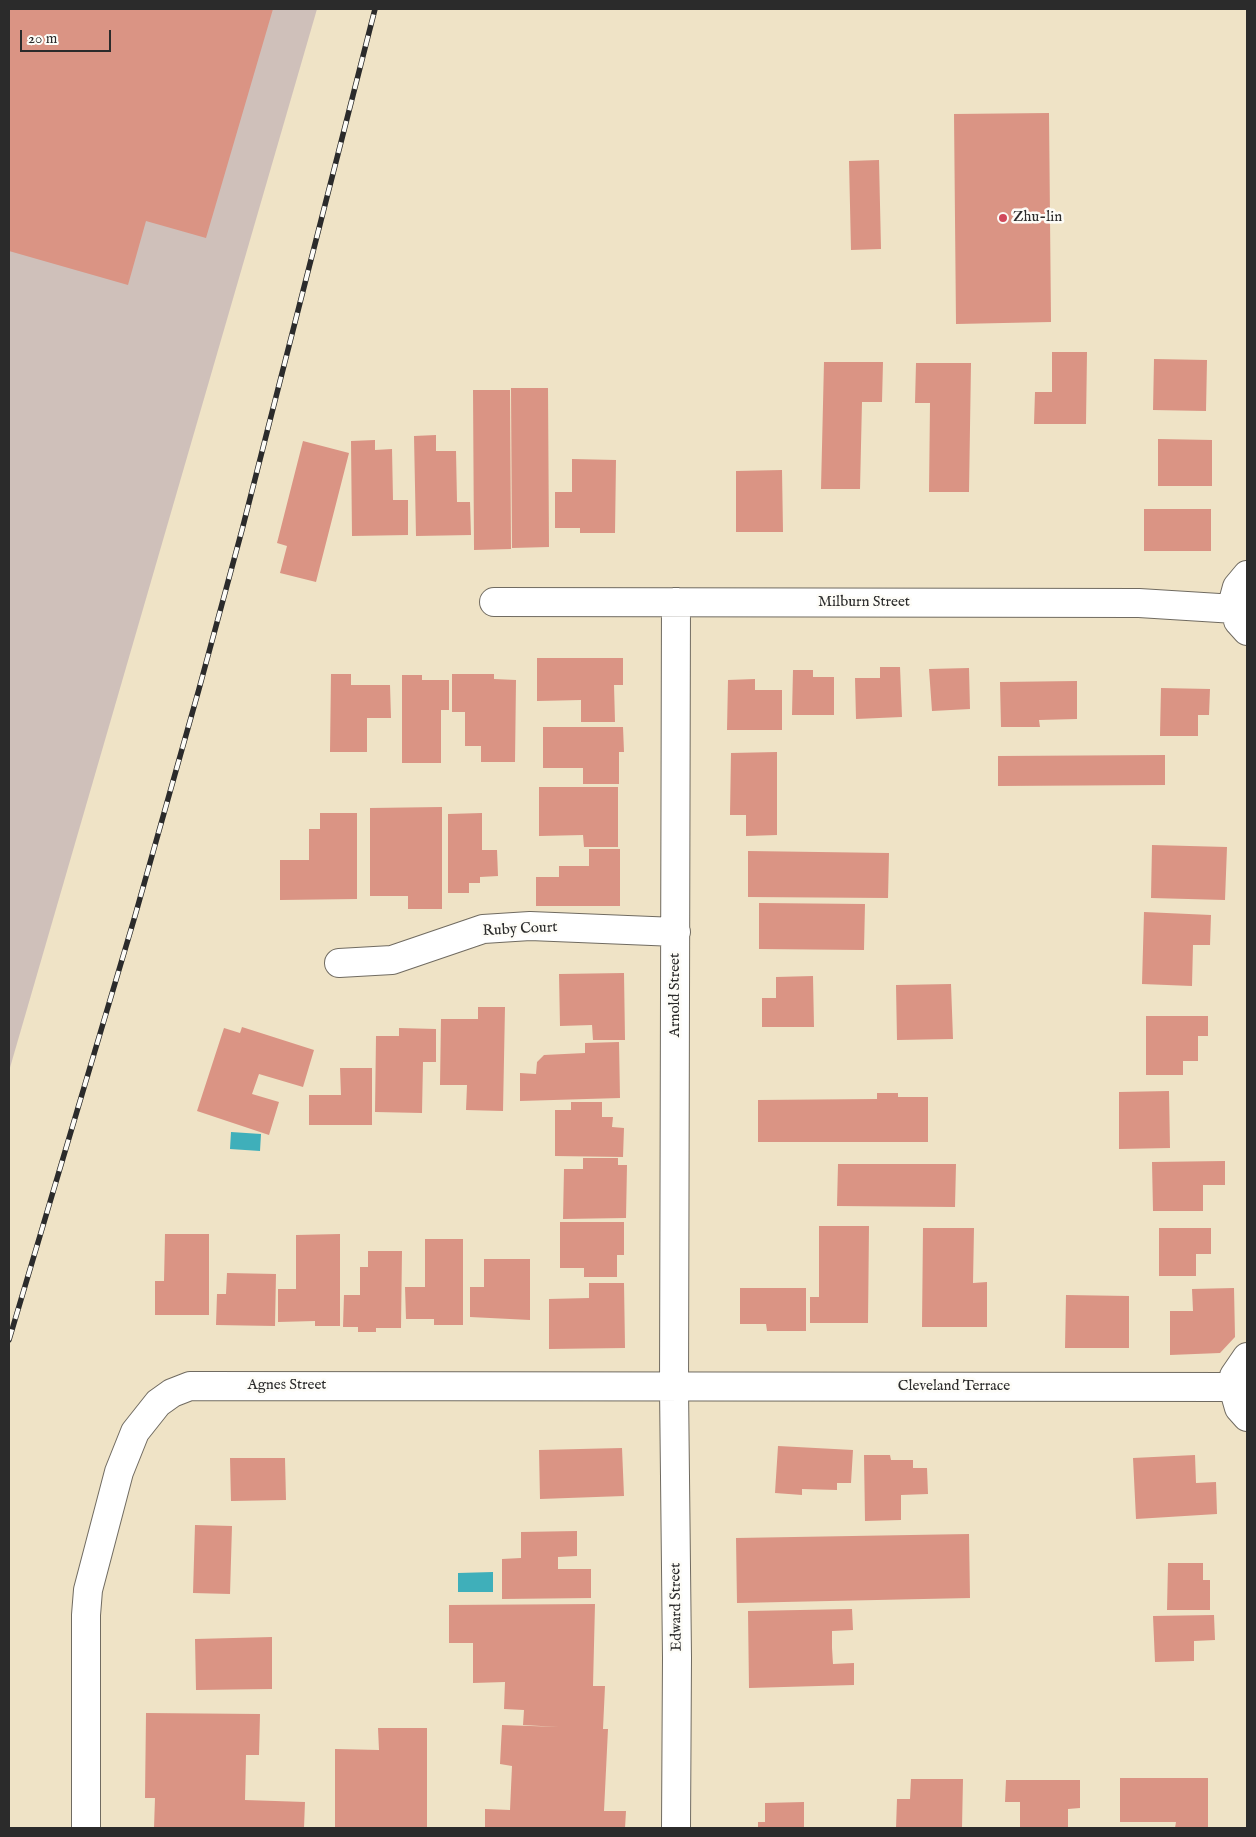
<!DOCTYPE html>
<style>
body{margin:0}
#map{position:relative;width:1256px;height:1837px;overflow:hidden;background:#efe3c6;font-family:"IM FELL English",serif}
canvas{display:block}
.frame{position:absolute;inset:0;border:10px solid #2b2b2b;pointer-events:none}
.scale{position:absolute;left:20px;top:30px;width:91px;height:22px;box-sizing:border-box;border:2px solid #2b2b2b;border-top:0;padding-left:6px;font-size:15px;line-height:18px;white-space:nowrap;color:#2b2b2b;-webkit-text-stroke:4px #fdfcf7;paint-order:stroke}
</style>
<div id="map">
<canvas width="1256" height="1837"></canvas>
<div class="frame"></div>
<div class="scale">20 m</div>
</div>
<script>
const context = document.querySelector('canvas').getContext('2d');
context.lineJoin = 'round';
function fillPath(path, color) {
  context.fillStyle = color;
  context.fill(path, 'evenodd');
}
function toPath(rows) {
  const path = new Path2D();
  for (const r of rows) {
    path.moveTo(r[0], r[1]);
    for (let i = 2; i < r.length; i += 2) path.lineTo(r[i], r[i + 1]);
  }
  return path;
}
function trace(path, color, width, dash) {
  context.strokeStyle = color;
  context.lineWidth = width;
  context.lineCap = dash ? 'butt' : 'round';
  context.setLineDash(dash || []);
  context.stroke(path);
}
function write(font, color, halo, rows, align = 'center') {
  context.font = font + ' "IM FELL English",serif';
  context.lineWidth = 5;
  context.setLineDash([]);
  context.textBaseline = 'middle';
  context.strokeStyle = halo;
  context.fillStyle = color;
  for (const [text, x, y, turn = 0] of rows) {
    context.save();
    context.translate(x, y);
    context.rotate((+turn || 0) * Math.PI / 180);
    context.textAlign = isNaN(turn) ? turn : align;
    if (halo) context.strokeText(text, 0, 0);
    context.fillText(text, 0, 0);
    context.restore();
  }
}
fillPath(toPath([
 [9,9,317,9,9,1071]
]), '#cfc0ba');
fillPath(toPath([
 [231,1132,261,1134,260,1151,230,1149],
 [493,1572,493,1592,458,1592,458,1573]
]), '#3fafba');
fillPath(toPath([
 [9,9,273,9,206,238,146,221,128,285,9,251],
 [1049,113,1051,322,956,324,954,114],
 [879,160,881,249,851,250,849,161],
 [1052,352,1087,352,1086,424,1034,424,1035,392,1052,392],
 [1154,359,1207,360,1206,411,1153,410],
 [824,362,883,362,882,402,862,402,860,489,821,489],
 [916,363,971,363,969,492,929,492,930,403,915,403],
 [511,388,548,388,549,547,512,548],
 [473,390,510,390,511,549,474,550],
 [436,435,436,451,456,451,457,502,470,502,471,535,416,536,414,436],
 [1158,439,1212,440,1212,486,1158,486],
 [375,440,375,450,392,449,393,500,408,500,408,535,352,536,351,441],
 [303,441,349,453,316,582,280,573,287,546,277,543],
 [572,459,616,460,615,533,580,533,580,528,555,528,555,492,572,492],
 [782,470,783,532,736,532,736,471],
 [1144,509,1211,509,1211,551,1144,551],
 [537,658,623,658,623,685,614,685,615,722,581,722,581,700,537,701],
 [880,667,900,667,902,717,856,719,855,678,880,678],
 [969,668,970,709,932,711,929,669],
 [793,670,813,670,813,677,834,677,834,715,792,715],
 [331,674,351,674,351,685,390,685,391,718,367,718,367,752,330,752],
 [452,674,494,674,494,679,516,680,515,762,481,762,481,746,465,746,465,712,452,712],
 [402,675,422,675,422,680,449,680,449,710,441,710,441,763,402,763],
 [755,679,755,690,782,690,782,730,727,730,728,680],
 [1077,681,1077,719,1039,720,1040,727,1001,727,1000,682],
 [1161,688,1210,689,1209,715,1198,715,1198,736,1160,736],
 [543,727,623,727,624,752,619,752,619,784,583,784,583,768,543,768],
 [777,752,777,835,746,836,746,815,730,815,731,753],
 [1165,755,1165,785,998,786,998,756],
 [539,787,618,787,618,847,584,847,583,835,539,836],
 [442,807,442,909,408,909,408,896,370,896,370,808],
 [320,813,357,813,357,899,280,900,280,860,309,860,309,829,320,829],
 [482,813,482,850,497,850,498,876,480,877,480,883,469,883,469,893,448,893,448,814],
 [1152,845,1227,847,1225,900,1151,898],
 [589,849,620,849,620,906,536,906,536,877,559,877,559,866,589,866],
 [748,851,889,853,888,898,748,897],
 [759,903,865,904,864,950,759,949],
 [1144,912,1211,915,1210,945,1193,945,1192,986,1142,984],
 [624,973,625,1040,593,1040,592,1025,560,1026,559,974],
 [813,976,814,1027,762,1027,762,998,776,998,776,977],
 [951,984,953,1039,897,1040,896,985],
 [478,1007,505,1007,503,1111,466,1110,467,1085,440,1085,441,1019,478,1019],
 [1146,1016,1208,1016,1208,1036,1198,1036,1198,1061,1183,1061,1183,1075,1146,1075],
 [242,1027,314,1050,303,1087,259,1074,252,1094,279,1102,269,1135,197,1111,224,1028,240,1033],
 [399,1028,436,1029,436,1062,423,1062,422,1113,375,1112,376,1036,399,1036],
 [619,1042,620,1098,520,1101,520,1073,536,1074,537,1062,544,1055,585,1053,585,1043],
 [340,1068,372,1068,372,1125,309,1125,309,1095,341,1095],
 [1169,1091,1170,1148,1119,1149,1119,1092],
 [877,1093,898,1093,898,1097,928,1097,928,1142,758,1142,758,1100,877,1099],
 [571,1102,602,1102,602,1117,613,1117,612,1127,624,1128,623,1157,555,1156,555,1110,571,1110],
 [583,1158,618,1158,618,1165,627,1165,626,1218,563,1219,564,1169,583,1169],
 [1225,1161,1225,1185,1203,1185,1203,1211,1153,1211,1152,1162],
 [838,1164,956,1164,955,1207,837,1206],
 [560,1222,624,1222,624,1255,617,1255,617,1277,584,1277,584,1268,560,1268],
 [819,1226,869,1226,868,1323,810,1323,810,1297,819,1297],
 [923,1228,974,1228,973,1283,987,1282,987,1327,922,1327],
 [1159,1228,1211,1228,1211,1254,1196,1254,1196,1276,1159,1276],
 [165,1234,209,1234,209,1315,155,1315,155,1281,164,1281],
 [340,1234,340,1326,315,1326,315,1321,278,1322,278,1289,296,1289,296,1235],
 [425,1239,463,1239,463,1325,434,1325,434,1319,406,1319,405,1287,425,1287],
 [368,1251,402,1251,401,1328,376,1328,376,1332,358,1332,358,1327,343,1327,344,1295,360,1295,360,1267,368,1267],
 [484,1259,530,1259,530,1320,470,1317,470,1287,484,1287],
 [227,1273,276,1274,275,1326,216,1325,217,1294,226,1294],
 [589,1283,624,1283,625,1348,549,1349,549,1299,589,1298],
 [740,1288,806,1288,806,1331,767,1331,766,1324,740,1324],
 [1234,1288,1235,1337,1220,1353,1170,1355,1170,1311,1193,1311,1192,1289],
 [1066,1295,1129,1296,1129,1348,1065,1348],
 [778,1446,853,1450,851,1483,837,1483,837,1490,802,1489,802,1495,775,1493],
 [622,1448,624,1496,540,1499,539,1450],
 [864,1455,890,1455,891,1460,913,1460,913,1468,927,1468,928,1494,901,1495,901,1520,865,1521],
 [1195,1455,1196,1483,1216,1482,1217,1514,1136,1519,1133,1458],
 [230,1458,285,1458,286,1500,231,1501],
 [195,1525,232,1526,230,1594,193,1593],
 [577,1531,577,1556,558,1557,558,1569,591,1569,591,1598,502,1599,502,1559,521,1558,521,1532],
 [969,1534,970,1598,737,1603,736,1538],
 [1168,1563,1203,1563,1203,1580,1210,1580,1210,1610,1167,1610],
 [595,1604,593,1686,605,1686,603,1729,608,1729,604,1811,626,1811,625,1828,485,1828,485,1809,510,1810,512,1766,500,1764,502,1725,559,1727,523,1725,524,1710,504,1709,505,1682,473,1683,473,1643,449,1643,449,1605],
 [852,1609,853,1630,832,1631,832,1648,833,1664,854,1663,854,1685,749,1688,748,1611],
 [1214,1615,1215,1640,1194,1641,1194,1661,1155,1662,1153,1616],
 [272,1637,272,1689,196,1690,195,1639],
 [146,1713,260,1714,259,1755,246,1755,245,1800,305,1802,304,1828,154,1828,155,1798,145,1798],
 [378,1728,427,1728,427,1828,335,1828,335,1749,379,1750],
 [1120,1778,1208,1778,1208,1828,1175,1828,1176,1822,1120,1822],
 [911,1779,963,1779,962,1828,896,1828,897,1799,910,1799],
 [1006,1780,1080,1780,1080,1808,1068,1809,1068,1828,1020,1828,1020,1802,1005,1802],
 [804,1802,804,1828,758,1828,758,1822,765,1822,765,1803]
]), '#da9484');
const minor = toPath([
 [1247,575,1237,587,1234,598,1238,621,1247,631],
 [494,602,1139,603,1235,609],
 [676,602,674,1387,677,1658,676,1828],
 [339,963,392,960,483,929,530,926,676,932],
 [1247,1357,1234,1376,1233,1387,1239,1408,1247,1417],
 [86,1828,86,1615,88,1590,119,1472,135,1432,158,1403,172,1393,190,1386,1233,1387]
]);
trace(minor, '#706b61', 30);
trace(minor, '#fff', 28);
const rail = toPath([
 [9,1340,135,916,199,689,242,530,375,9]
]);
trace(rail, '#2b2b2b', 5.5);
trace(rail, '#fdfcf7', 4, [11]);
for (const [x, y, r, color] of [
 [1003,218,5,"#d1495b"]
]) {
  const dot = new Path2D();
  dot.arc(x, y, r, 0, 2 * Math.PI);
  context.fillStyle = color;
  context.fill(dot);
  trace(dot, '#fdfcf7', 2);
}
write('15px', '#2b2b2b', '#fdfcf7', [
 ["Zhu-lin",1013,218]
], 'left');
write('15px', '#2b2b2b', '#fdfcf7', [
 ["Milburn Street",864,603],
 ["Ruby Court",520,930,-3],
 ["Arnold Street",676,995,-90],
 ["Agnes Street",287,1386],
 ["Cleveland Terrace",954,1387],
 ["Edward Street",677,1607,-91]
]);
</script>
